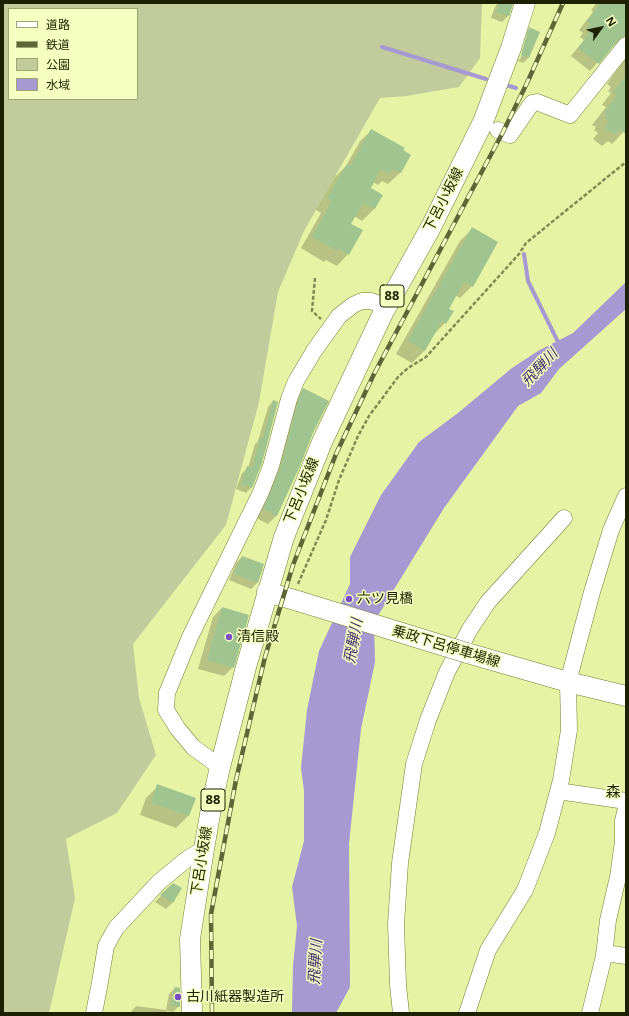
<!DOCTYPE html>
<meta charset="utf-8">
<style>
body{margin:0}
#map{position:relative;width:629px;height:1016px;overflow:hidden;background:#e6f3a4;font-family:"Open Sans","Noto Sans JP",sans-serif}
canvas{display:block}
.frame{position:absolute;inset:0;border:4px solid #1d2101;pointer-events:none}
.legend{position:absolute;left:8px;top:8px;width:130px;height:92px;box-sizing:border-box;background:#f4ffc0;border:1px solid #9ea674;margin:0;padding:5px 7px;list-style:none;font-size:12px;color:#1d2101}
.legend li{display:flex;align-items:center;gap:8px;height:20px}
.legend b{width:20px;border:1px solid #9ea674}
.north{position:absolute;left:581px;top:8px;width:40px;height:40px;-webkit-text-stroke:3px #f4ffc0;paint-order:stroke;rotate:57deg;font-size:11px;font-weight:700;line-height:16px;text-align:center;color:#1d2101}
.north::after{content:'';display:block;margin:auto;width:14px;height:18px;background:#1d2101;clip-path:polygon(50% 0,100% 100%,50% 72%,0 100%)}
</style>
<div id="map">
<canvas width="629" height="1016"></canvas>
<div class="frame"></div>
<ul class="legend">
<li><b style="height:5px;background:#fff"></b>道路</li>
<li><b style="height:5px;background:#5e6536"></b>鉄道</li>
<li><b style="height:11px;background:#c2cb9c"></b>公園</li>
<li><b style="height:11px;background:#a698d0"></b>水域</li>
</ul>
<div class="north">N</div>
</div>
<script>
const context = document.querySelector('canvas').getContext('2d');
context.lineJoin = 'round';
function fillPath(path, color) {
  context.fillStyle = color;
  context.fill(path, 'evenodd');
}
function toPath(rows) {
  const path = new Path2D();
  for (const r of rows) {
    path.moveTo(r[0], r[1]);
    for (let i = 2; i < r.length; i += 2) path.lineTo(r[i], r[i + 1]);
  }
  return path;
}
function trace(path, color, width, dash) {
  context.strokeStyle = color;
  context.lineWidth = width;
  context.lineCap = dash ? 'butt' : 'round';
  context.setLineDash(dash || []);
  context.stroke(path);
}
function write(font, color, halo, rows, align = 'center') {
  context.font = font + ' "Open Sans","Noto Sans JP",sans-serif';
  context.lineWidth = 3;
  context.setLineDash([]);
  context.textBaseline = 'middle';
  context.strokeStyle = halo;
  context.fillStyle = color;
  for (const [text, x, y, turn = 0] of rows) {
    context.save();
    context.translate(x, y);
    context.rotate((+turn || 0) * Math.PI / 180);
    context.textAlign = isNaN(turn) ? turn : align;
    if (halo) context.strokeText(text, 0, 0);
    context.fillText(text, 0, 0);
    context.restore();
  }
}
fillPath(toPath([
 [3,3,482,3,480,58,459,87,407,96,380,98,304,231,278,292,259,402,226,525,133,644,139,698,156,755,117,813,66,839,75,898,49,1013,3,1013],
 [9,9,137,9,137,99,9,99]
]), '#c2cb9c');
fillPath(toPath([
 [626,282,626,309,559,369,541,393,518,406,444,508,374,622,375,662,361,729,349,844,350,987,336,1013,292,1013,293,966,297,926,292,887,304,841,304,791,301,768,307,710,319,651,350,584,350,557,381,495,419,442,458,413,512,368,538,351,573,333]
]), '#a698d0');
fillPath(toPath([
 [498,3,507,3,511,5,508,16,502,22,491,18,495,7],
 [597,3,626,3,626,29,624,36,616,44,612,46,590,71,571,56,584,40,580,37,583,33,579,30,593,12,591,10],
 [530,29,538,32,528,58,523,63,516,60,524,34],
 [526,34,528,34,520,60,518,59],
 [626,53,626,129,612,144,608,141,602,146,593,139,598,133,594,130,596,127,592,125,606,107,602,105,611,93,608,91,611,87,607,84,624,60],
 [372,130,410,155,400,173,388,184,382,181,378,185,373,182,369,188,381,195,374,209,362,221,354,216,350,224,348,254,337,266,326,260,324,262,301,248,321,213,316,210,335,177,346,166,360,141],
 [472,229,472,286,460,298,455,295,448,309,445,323,433,335,424,351,412,363,396,354,460,241],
 [304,389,312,432,276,516,268,524,256,518,296,397],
 [273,401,252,487,246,493,236,489,242,473,248,468,255,444,258,441,268,407],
 [242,557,263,565,257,583,251,589,229,580,236,563],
 [222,608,233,667,224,676,198,669,213,617],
 [158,786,195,798,188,816,176,828,140,815,146,798],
 [173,884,181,888,172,903,166,909,155,902],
 [175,988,179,1006,173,1012,166,1011,166,1013,130,1013,136,1006,166,1010,169,994]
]), '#0003');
trace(toPath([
 [382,47,486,79],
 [506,85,516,88],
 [524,254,528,281,559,344]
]), '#a698d0', 4);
fillPath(toPath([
 [499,3,513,4,509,16,496,12],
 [601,3,626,3,626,36,619,39,599,64,578,48,591,31,587,28,590,24,587,21],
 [529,27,540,32,529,58,521,55],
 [626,76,626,134,619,129,615,135,604,127,609,121,605,118,607,115,604,113,617,95,613,92],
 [371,129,405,148,403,150,411,155,401,173,393,169,390,174,381,169,371,188,383,195,375,209,363,203,351,224,363,230,349,255,338,248,337,251,312,237,332,201,327,198,347,164,350,166],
 [472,227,498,242,473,287,464,282,449,309,454,311,446,324,442,321,425,351,408,341],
 [303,388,329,401,313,433,300,466,277,516,263,509,280,469,298,402],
 [273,400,278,402,262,463,252,488,241,484,247,466,252,468,260,438,263,438],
 [242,556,264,564,258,583,234,574],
 [222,607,249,615,234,668,207,660],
 [157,784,196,798,189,816,151,803],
 [173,883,182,888,173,903,160,895],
 [175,987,180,988,180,1007,171,1005]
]), '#a0c490');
const minor = toPath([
 [498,130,510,135,532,103,537,102,570,115,626,45],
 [220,767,193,747,178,729,166,710,167,693,190,637,261,492,271,466,289,399,296,381,314,351,339,316,353,305,362,301,371,301,387,307],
 [558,791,626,801],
 [604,953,626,956],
 [94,1013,100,982,106,946,116,928,159,882,187,859,204,849],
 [401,1013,398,985,396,924,400,863,414,764,428,720,447,672,470,629,488,602,564,518],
 [467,1013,488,950,525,890,547,833,561,780,569,730,568,682,592,592,611,530,626,496],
 [590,1013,604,956,608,920,618,877,623,841,623,821,626,808]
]);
const major = toPath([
 [267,592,298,601],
 [467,653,568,682,626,696],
 [192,1013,190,939,204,849,212,803,220,767,246,667,284,537,322,442,384,311,431,227,483,122,511,48,525,3]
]);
trace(minor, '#757f31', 17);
trace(major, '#757f31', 21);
trace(toPath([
 [315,278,312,311,321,319],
 [298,584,326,520,339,480,358,436,369,416,398,377,408,368,426,357,519,254,526,243,626,162]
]), '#828a53', 2.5, [4, 2]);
trace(minor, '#fff', 16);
trace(major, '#fff', 20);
const rail = toPath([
 [212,1013,211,914,236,780,265,657,293,565,336,454,374,374,503,132,527,83,563,3]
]);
trace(rail, '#5e6536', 4.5);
trace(rail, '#f4ffc0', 3, [9]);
const majorBridge = toPath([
 [298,601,467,653]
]);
trace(majorBridge, '#757f31', 21, []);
trace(majorBridge, '#fff', 20);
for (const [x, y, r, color] of [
 [349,599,4,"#784dc6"],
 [229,637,4,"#784dc6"],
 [178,997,4,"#784dc6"]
]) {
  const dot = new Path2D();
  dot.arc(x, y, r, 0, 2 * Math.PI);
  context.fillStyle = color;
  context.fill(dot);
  trace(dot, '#f4ffc0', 1.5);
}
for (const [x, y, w] of [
 [392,296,24],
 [213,800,24]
]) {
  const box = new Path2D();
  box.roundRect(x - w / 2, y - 11, w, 22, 3);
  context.fillStyle = '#f4ffc0';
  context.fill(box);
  trace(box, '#1d2101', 1);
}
write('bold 13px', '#1d2101', null, [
 ["88",392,296],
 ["88",213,800]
]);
write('14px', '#1d2101', '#f4ffc0', [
 ["下呂小坂線",444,200,-63],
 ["下呂小坂線",302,491,-68],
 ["乗政下呂停車場線",446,647,17],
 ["下呂小坂線",202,861,-81]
]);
write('14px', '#1d2101', '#f4ffc0', [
 ["六ツ見橋",357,599],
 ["清信殿",237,637],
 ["古川紙器製造所",186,997]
], 'left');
write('italic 15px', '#422b6f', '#f4ffc0', [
 ["飛騨川",540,368,-47],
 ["飛騨川",354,641,-80],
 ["飛騨川",316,962,-87]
]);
write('15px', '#1d2101', '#f4ffc0', [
 ["森",613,793]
]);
</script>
